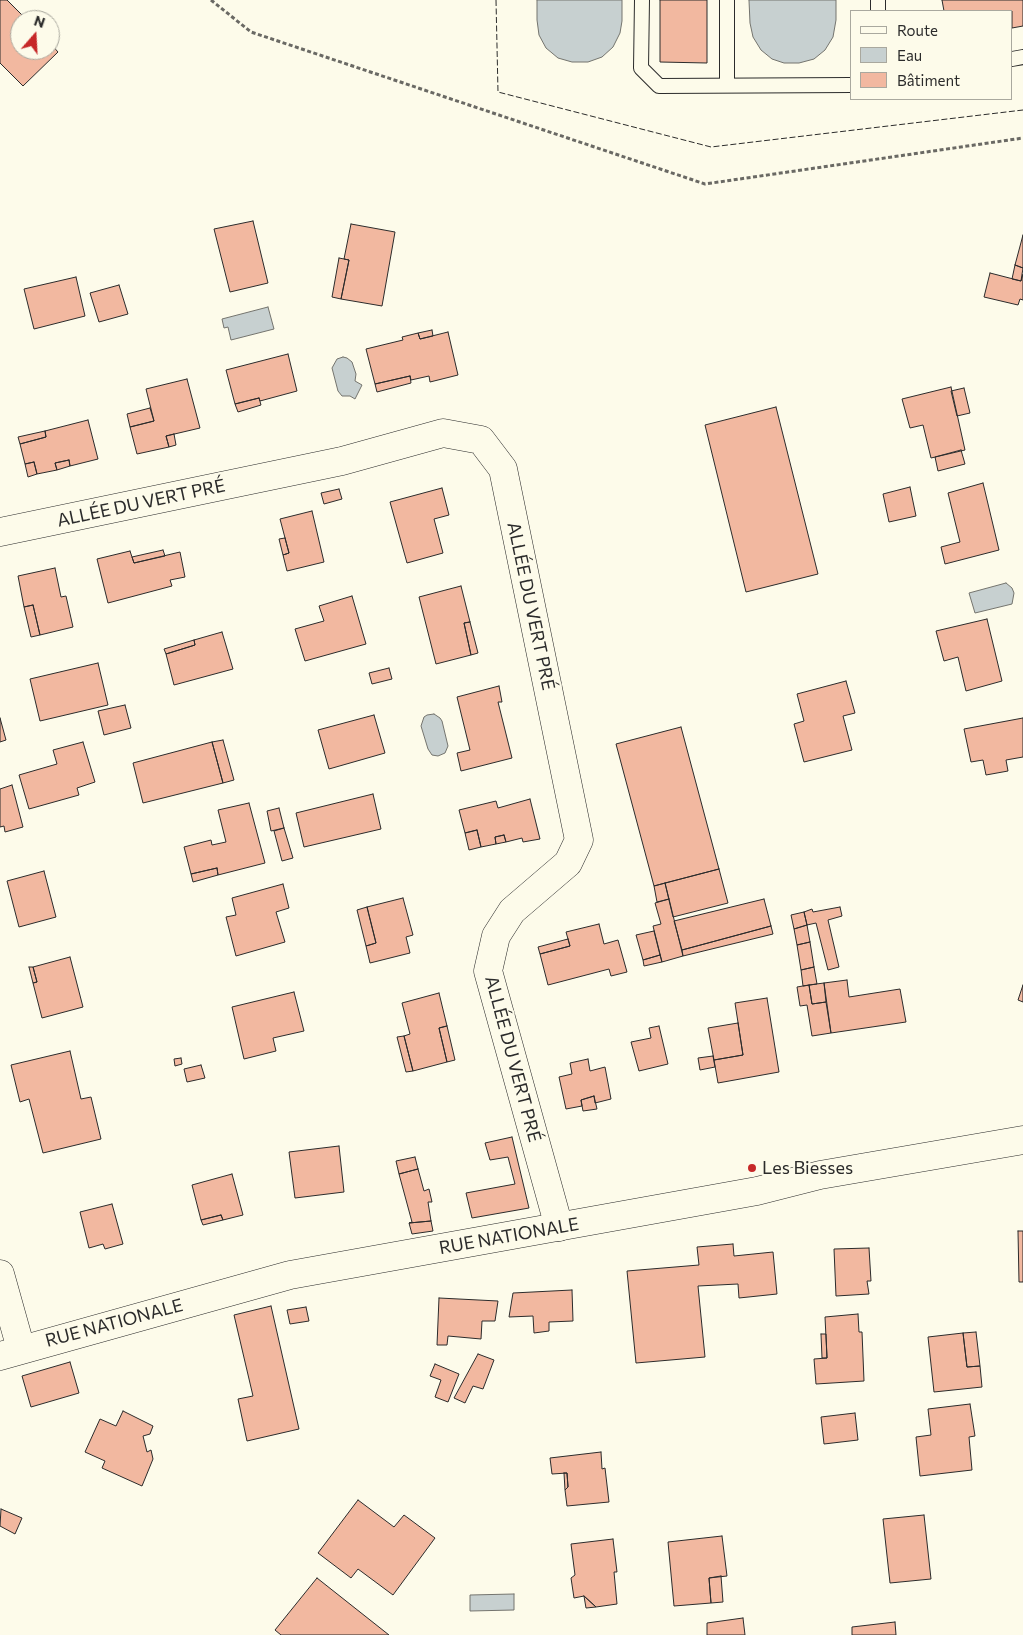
<!DOCTYPE html>
<meta charset="utf-8">
<style>
body{margin:0}
#map{position:relative;width:1023px;height:1635px;overflow:hidden;background:#fdfbea;font-family:Commissioner,sans-serif}
canvas{display:block}
.legend{position:absolute;left:850px;top:10px;width:162px;height:90px;box-sizing:border-box;background:#fdfbea;border:1px solid #a9a89e;margin:0;padding:6px 9px;list-style:none;font-size:15px;color:#2b2b2b}
.legend li{display:flex;align-items:center;gap:10px;height:25px}
.legend b{width:25px;border:1px solid #a9a89e}
.north{position:absolute;left:10px;top:10px;width:50px;height:50px;box-sizing:border-box;background:#fdfbea;border:1px solid #a9a89e;border-radius:50%;rotate:19deg;font-size:14px;font-weight:700;line-height:20px;text-align:center;color:#2b2b2b}
.north::after{content:'';display:block;margin:auto;width:18px;height:22px;background:#c62828;clip-path:polygon(50% 0,100% 100%,50% 72%,0 100%)}
</style>
<div id="map">
<canvas width="1023" height="1635"></canvas>
<ul class="legend">
<li><b style="height:6px;background:#fdfbea"></b>Route</li>
<li><b style="height:14px;background:#c7d0d0"></b>Eau</li>
<li><b style="height:14px;background:#f2b8a0"></b>Bâtiment</li>
</ul>
<div class="north">N</div>
</div>
<script>
const context = document.querySelector('canvas').getContext('2d');
context.lineJoin = 'round';
function fillPath(path, color) {
  context.fillStyle = color;
  context.fill(path, 'evenodd');
}
function toPath(rows) {
  const path = new Path2D();
  for (const r of rows) {
    path.moveTo(r[0], r[1]);
    for (let i = 2; i < r.length; i += 2) path.lineTo(r[i], r[i + 1]);
  }
  return path;
}
function trace(path, color, width, dash) {
  context.strokeStyle = color;
  context.lineWidth = width;
  context.lineCap = dash ? 'butt' : 'round';
  context.setLineDash(dash || []);
  context.stroke(path);
}
function write(font, color, halo, rows, align = 'center') {
  context.font = font + ' Commissioner,sans-serif';
  context.lineWidth = 4;
  context.setLineDash([]);
  context.textBaseline = 'middle';
  context.strokeStyle = halo;
  context.fillStyle = color;
  for (const [text, x, y, turn = 0] of rows) {
    context.save();
    context.translate(x, y);
    context.rotate((+turn || 0) * Math.PI / 180);
    context.textAlign = isNaN(turn) ? turn : align;
    if (halo) context.strokeText(text, 0, 0);
    context.fillText(text, 0, 0);
    context.restore();
  }
}
const water = toPath([
 [537,0,622,0,622,21,620,33,613,47,602,57,588,62,572,62,558,58,546,48,539,35,537,20,537,0],
 [749,0,836,0,836,20,833,37,825,50,814,59,799,63,784,63,772,59,761,50,753,37,750,23,749,0],
 [268,307,274,329,231,340,228,327,224,328,222,319,268,307],
 [343,357,347,358,352,362,356,374,355,381,362,385,355,399,350,396,342,396,338,391,332,368,337,359,343,357],
 [1006,583,1012,588,1014,593,1012,604,975,613,969,593,1006,583],
 [434,714,440,718,442,721,448,746,445,753,438,756,432,755,428,749,421,726,424,717,427,715,434,714],
 [514,1594,514,1610,470,1611,470,1595,514,1594]
]);
fillPath(water, '#c7d0d0');
trace(water, '#74746e', 1);
const building = toPath([
 [0,0,7,0,27,20,20,20,20,50,50,50,50,43,58,52,23,86,0,63,0,0],
 [660,0,707,0,707,63,660,62,660,0],
 [942,0,1023,0,1023,26,1012,28,1012,11,944,11,942,0],
 [253,221,268,283,230,292,214,229,253,221],
 [351,224,395,232,382,306,341,299,349,260,344,259,351,224],
 [1023,235,1023,268,1015,265,1023,235],
 [339,258,349,260,341,299,332,297,339,258],
 [1015,265,1023,268,1021,281,1012,279,1015,265],
 [990,273,1021,281,1023,274,1023,300,1020,299,1018,305,984,297,990,273],
 [76,277,85,316,34,329,24,289,76,277],
 [119,285,128,314,99,322,90,293,119,285],
 [432,330,433,336,420,339,418,333,432,330],
 [448,332,458,375,430,382,429,376,411,380,410,376,375,384,366,349,403,340,402,337,418,333,420,339,448,332],
 [288,354,297,391,260,401,259,398,235,404,226,370,288,354],
 [410,376,411,383,377,392,375,384,410,376],
 [187,379,200,428,166,436,169,447,137,454,130,427,154,421,146,389,187,379],
 [951,387,965,450,931,458,923,425,910,428,902,399,951,387],
 [964,388,970,413,957,416,951,391,964,388],
 [259,398,261,405,238,412,235,404,259,398],
 [776,407,818,574,746,592,705,425,776,407],
 [150,408,154,421,130,427,127,414,150,408],
 [88,420,98,459,70,466,69,460,55,463,57,470,37,474,34,462,25,464,20,444,46,437,45,431,88,420],
 [45,431,46,437,20,444,18,437,45,431],
 [174,434,176,445,169,447,166,436,174,434],
 [961,450,965,464,938,471,935,457,961,450],
 [69,460,70,466,57,470,55,463,69,460],
 [34,462,37,474,28,477,25,464,34,462],
 [983,483,999,550,945,564,941,547,960,542,948,493,983,483],
 [910,487,916,516,889,522,883,494,910,487],
 [442,488,449,515,434,519,443,553,407,563,390,502,442,488],
 [339,489,342,499,324,504,321,493,339,489],
 [312,511,324,562,287,571,283,555,289,553,280,519,312,511],
 [285,538,289,553,283,555,279,539,285,538],
 [163,550,165,556,134,563,132,557,163,550],
 [130,551,134,563,180,552,185,577,170,580,172,586,108,603,97,559,130,551],
 [55,568,61,597,66,596,73,627,40,635,33,605,24,607,18,576,55,568],
 [461,586,470,622,464,623,471,655,436,664,419,597,461,586],
 [352,596,366,644,305,661,295,629,324,621,319,606,352,596],
 [33,605,40,635,31,637,24,607,33,605],
 [987,619,1002,681,966,691,958,657,944,661,936,631,987,619],
 [470,622,478,653,471,655,464,623,470,622],
 [222,632,233,669,174,685,166,654,195,645,194,640,222,632],
 [194,640,195,645,166,654,164,649,194,640],
 [98,663,108,705,40,721,30,679,98,663],
 [389,668,392,679,372,684,369,673,389,668],
 [846,681,855,713,843,716,852,750,804,762,794,724,804,721,797,694,846,681],
 [499,686,502,702,498,702,512,758,461,771,457,753,470,750,457,697,499,686],
 [125,705,131,728,104,735,98,711,125,705],
 [374,715,385,753,329,769,318,730,374,715],
 [0,718,6,740,0,742,0,718],
 [1023,718,1023,757,1006,760,1008,771,986,775,983,760,971,762,964,729,1023,718],
 [681,727,719,869,654,886,616,744,681,727],
 [223,740,234,780,223,783,212,742,223,740],
 [83,742,95,782,77,788,79,795,29,809,19,775,57,764,53,750,83,742],
 [212,742,223,783,143,803,133,763,212,742],
 [12,785,23,827,5,832,4,826,0,827,0,789,12,785],
 [373,794,381,829,304,847,296,813,373,794],
 [530,799,540,839,523,842,522,838,506,842,504,835,495,837,496,844,481,847,477,830,465,833,459,810,496,801,498,808,530,799],
 [249,803,265,863,218,875,217,868,191,874,184,847,211,840,212,845,226,842,218,810,249,803],
 [279,808,284,828,271,831,267,811,279,808],
 [284,828,293,858,282,861,274,831,284,828],
 [477,830,481,847,469,850,465,833,477,830],
 [504,835,506,842,496,844,495,837,504,835],
 [217,868,218,875,193,882,191,874,217,868],
 [719,869,728,903,673,917,665,883,719,869],
 [44,871,56,917,19,927,7,881,44,871],
 [665,883,669,899,657,902,654,886,665,883],
 [283,884,289,908,276,912,285,942,236,956,226,917,236,915,232,898,283,884],
 [403,898,413,935,406,937,410,953,370,963,366,946,376,943,367,907,403,898],
 [669,899,683,956,662,962,653,926,661,924,655,903,669,899],
 [764,899,771,926,682,950,674,921,764,899],
 [367,907,376,943,366,946,357,910,367,907],
 [840,907,842,916,828,920,839,967,828,970,816,923,807,925,804,912,812,909,813,912,840,907],
 [804,912,807,925,794,929,791,915,804,912],
 [599,924,604,944,618,940,627,972,611,976,609,969,548,985,540,954,570,946,566,932,599,924],
 [807,925,810,942,797,945,794,929,807,925],
 [771,926,773,934,683,956,682,950,771,926],
 [654,931,660,955,643,960,636,935,654,931],
 [568,939,570,946,540,954,538,947,568,939],
 [810,942,814,967,801,970,797,945,810,942],
 [660,955,662,962,644,966,643,960,660,955],
 [70,957,83,1007,42,1018,33,983,37,982,33,967,70,957],
 [29,967,33,967,37,982,33,983,29,967],
 [814,967,817,984,803,986,801,970,814,967],
 [847,980,849,997,900,989,906,1022,831,1033,824,983,847,980],
 [824,983,826,1002,812,1004,809,985,824,983],
 [809,985,812,1004,826,1002,831,1033,812,1036,807,1005,800,1006,797,987,809,985],
 [1023,985,1023,1002,1018,1000,1023,985],
 [294,992,304,1031,273,1038,276,1051,244,1059,232,1007,294,992],
 [439,993,447,1026,439,1028,447,1062,413,1071,404,1036,410,1034,402,1003,439,993],
 [767,998,779,1072,718,1083,714,1060,743,1055,735,1003,767,998],
 [738,1023,743,1055,714,1060,708,1028,738,1023],
 [447,1026,455,1060,447,1062,439,1028,447,1026],
 [659,1026,668,1064,639,1071,631,1042,651,1038,649,1028,659,1026],
 [404,1036,413,1071,406,1072,397,1037,404,1036],
 [70,1051,81,1099,91,1097,101,1139,43,1153,29,1099,20,1102,11,1065,70,1051],
 [713,1056,715,1067,700,1070,698,1058,713,1056],
 [181,1058,182,1064,175,1066,174,1059,181,1058],
 [588,1059,590,1071,605,1067,611,1099,595,1103,594,1096,581,1100,582,1106,566,1109,559,1077,572,1074,570,1063,588,1059],
 [201,1065,205,1078,187,1082,184,1069,201,1065],
 [594,1096,597,1109,583,1111,581,1100,594,1096],
 [512,1137,529,1208,472,1218,466,1193,515,1184,508,1157,490,1160,485,1143,512,1137],
 [339,1146,344,1192,295,1198,289,1152,339,1146],
 [415,1157,418,1169,399,1174,396,1161,415,1157],
 [418,1169,424,1191,429,1189,432,1202,428,1202,431,1221,409,1223,412,1222,399,1174,418,1169],
 [232,1174,243,1215,223,1220,221,1215,201,1220,192,1185,232,1174],
 [112,1204,123,1244,105,1249,103,1244,89,1248,80,1212,112,1204],
 [221,1215,223,1220,203,1225,201,1220,221,1215],
 [431,1221,433,1231,412,1234,409,1223,431,1221],
 [1018,1231,1023,1231,1023,1282,1019,1282,1018,1231],
 [733,1244,734,1256,773,1252,777,1294,739,1298,738,1284,698,1286,705,1357,636,1363,627,1271,699,1265,697,1247,733,1244],
 [869,1248,871,1281,867,1281,869,1294,836,1296,834,1249,869,1248],
 [572,1290,573,1321,549,1322,549,1331,534,1333,533,1316,509,1317,513,1293,572,1290],
 [439,1298,498,1301,495,1321,482,1321,481,1339,448,1336,447,1345,437,1345,439,1298],
 [271,1306,299,1429,247,1441,238,1399,253,1396,234,1315,271,1306],
 [306,1307,309,1321,290,1324,287,1310,306,1307],
 [858,1314,859,1332,862,1332,864,1381,816,1384,814,1359,827,1358,825,1317,858,1314],
 [976,1332,980,1366,967,1367,963,1333,976,1332],
 [963,1333,967,1367,980,1366,982,1387,934,1392,928,1337,963,1333],
 [821,1334,826,1334,827,1358,822,1358,821,1334],
 [478,1354,494,1360,483,1389,473,1386,465,1403,454,1398,478,1354],
 [70,1362,79,1393,31,1407,22,1376,70,1362],
 [435,1364,459,1374,448,1402,435,1397,441,1380,430,1376,435,1364],
 [970,1404,975,1436,969,1437,972,1470,920,1476,916,1437,931,1435,928,1409,970,1404],
 [123,1411,153,1426,150,1434,143,1436,147,1452,151,1450,153,1459,142,1486,102,1468,105,1461,85,1452,100,1419,116,1426,123,1411],
 [855,1413,858,1440,824,1444,821,1417,855,1413],
 [601,1452,602,1469,605,1468,609,1502,567,1506,565,1490,568,1487,567,1473,552,1474,550,1458,601,1452],
 [564,1473,567,1473,568,1487,565,1490,564,1473],
 [358,1500,394,1527,404,1515,435,1538,393,1595,358,1569,351,1578,318,1553,358,1500],
 [1,1509,22,1518,15,1534,0,1526,1,1509],
 [924,1515,931,1579,890,1583,883,1519,924,1515],
 [722,1536,727,1576,709,1578,711,1603,674,1606,668,1542,722,1536],
 [613,1539,617,1572,614,1572,617,1604,596,1607,584,1596,574,1598,571,1578,575,1575,571,1544,613,1539],
 [721,1576,723,1602,711,1603,709,1578,721,1576],
 [317,1578,389,1635,281,1635,275,1630,317,1578],
 [584,1596,596,1607,586,1608,584,1596],
 [743,1618,745,1635,707,1635,707,1623,743,1618],
 [895,1622,896,1635,852,1635,852,1627,895,1622]
]);
fillPath(building, '#f2b8a0');
trace(building, '#2b2b2b', 1);
const service = toPath([
 [642,0,641,68,659,86,852,85],
 [727,0,727,85],
 [878,0,878,11],
 [1012,59,1023,57]
]);
const minor = toPath([
 [0,532,342,461,443,433,481,440,503,469,579,840,568,863,512,911,496,936,488,971,559,1227],
 [0,1274,21,1349]
]);
const secondary = toPath([
 [0,1356,290,1275,757,1191,820,1175,1023,1140]
]);
trace(service, '#2b2b2b', 16);
trace(minor, '#2b2b2b', 29);
trace(secondary, '#2b2b2b', 29);
trace(toPath([
 [211,0,251,32,705,184,1023,138]
]), '#6a6964', 3, [4, 2.5]);
trace(service, '#fdfbea', 14);
trace(minor, '#fdfbea', 28);
trace(secondary, '#fdfbea', 28);
trace(toPath([
 [496,0,498,92,711,147,1023,110]
]), '#2b2b2b', 1, [6, 2.5]);
for (const [x, y, r, color] of [
 [752,1168,5,"#c62828"]
]) {
  const dot = new Path2D();
  dot.arc(x, y, r, 0, 2 * Math.PI);
  context.fillStyle = color;
  context.fill(dot);
  trace(dot, '#fdfbea', 2);
}
write('18px', '#2b2b2b', '#fdfbea', [
 ["ALLÉE DU VERT PRÉ",141,503,-12],
 ["ALLÉE DU VERT PRÉ",531,606,78],
 ["ALLÉE DU VERT PRÉ",513,1059,75],
 ["RUE NATIONALE",509,1236,-10],
 ["RUE NATIONALE",114,1323,-15]
]);
write('18px', '#2b2b2b', '#fdfbea', [
 ["Les Biesses",762,1168]
], 'left');
</script>
